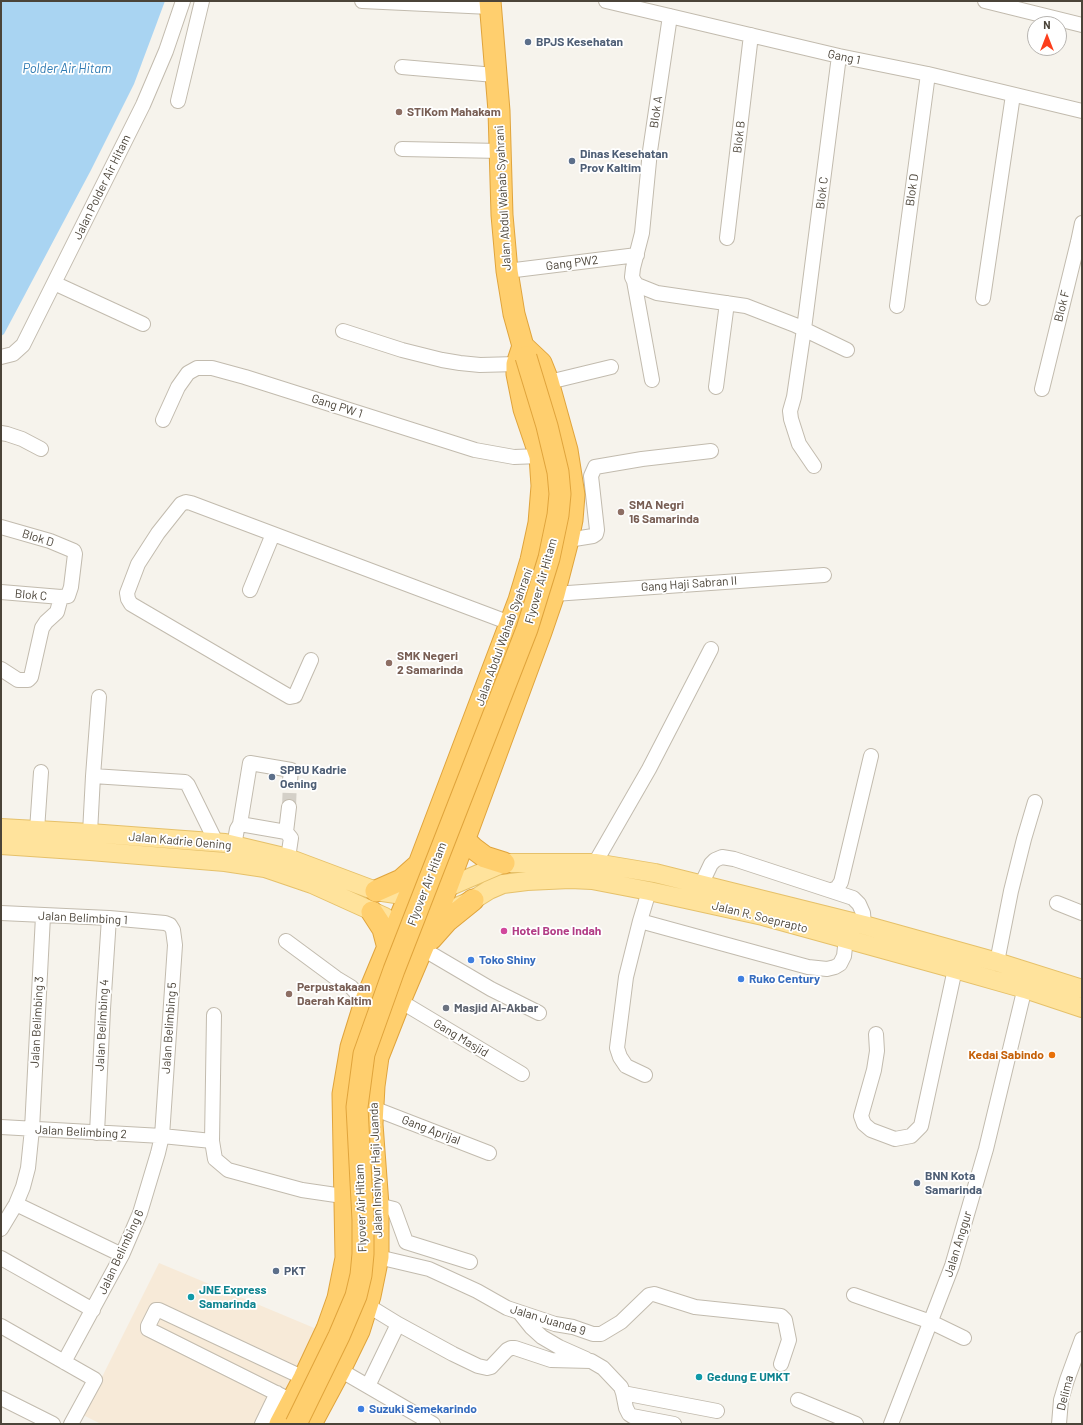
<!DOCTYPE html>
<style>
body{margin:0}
#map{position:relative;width:1083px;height:1425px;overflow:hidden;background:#f6f3ec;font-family:Barlow,sans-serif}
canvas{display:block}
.frame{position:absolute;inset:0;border:2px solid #4b4439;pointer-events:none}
.north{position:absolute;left:1027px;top:16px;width:40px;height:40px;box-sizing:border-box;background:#fff;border:1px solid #b7b4b0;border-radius:50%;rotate:0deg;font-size:11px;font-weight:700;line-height:16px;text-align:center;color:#4b4439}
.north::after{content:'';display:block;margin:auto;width:14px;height:18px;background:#fc3f1d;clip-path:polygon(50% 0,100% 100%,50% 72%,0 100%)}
</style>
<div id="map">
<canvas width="1083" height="1425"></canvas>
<div class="frame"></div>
<div class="north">N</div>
</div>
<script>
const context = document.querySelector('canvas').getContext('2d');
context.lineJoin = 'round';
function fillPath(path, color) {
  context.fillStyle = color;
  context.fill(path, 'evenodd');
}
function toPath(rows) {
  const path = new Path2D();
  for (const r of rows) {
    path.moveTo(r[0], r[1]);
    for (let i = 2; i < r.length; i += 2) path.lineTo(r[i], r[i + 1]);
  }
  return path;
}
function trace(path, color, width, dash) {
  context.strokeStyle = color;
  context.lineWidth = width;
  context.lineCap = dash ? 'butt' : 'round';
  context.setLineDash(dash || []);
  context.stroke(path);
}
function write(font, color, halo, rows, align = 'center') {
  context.font = font + ' Barlow,sans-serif';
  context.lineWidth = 3.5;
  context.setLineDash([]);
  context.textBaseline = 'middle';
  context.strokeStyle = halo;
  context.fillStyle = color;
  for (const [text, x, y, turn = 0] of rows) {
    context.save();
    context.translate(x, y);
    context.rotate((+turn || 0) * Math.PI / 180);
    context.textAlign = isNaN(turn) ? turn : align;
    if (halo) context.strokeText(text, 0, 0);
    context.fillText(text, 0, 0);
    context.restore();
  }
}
fillPath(toPath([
 [159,1263,319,1330,275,1424,99,1424,99,1423,83,1415]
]), '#f7ead8');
fillPath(toPath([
 [1,1,165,1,134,84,91,170,4,334,1,336]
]), '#a9d4f2');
trace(toPath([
 [289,807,290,781]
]), '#d4d0c8', 14, [14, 7]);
const minor = toPath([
 [362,1,490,7],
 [606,1,839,56,928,74,1082,111],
 [985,1,1082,25],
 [670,16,650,151,642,233,633,268,632,277,634,281,637,285,657,293,746,306,795,325,847,350],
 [402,67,495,75],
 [178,101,202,1],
 [402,149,501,151],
 [727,238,751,35],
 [507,271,637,255],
 [634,281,652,380],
 [54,283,143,324],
 [983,298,1013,95],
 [897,306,928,74],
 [343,331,402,350,442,360,460,363,480,365,517,364],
 [1,357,13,354,23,345,143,105,166,51,183,1],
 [549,382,611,367],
 [716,387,727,303],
 [1042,389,1078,242,1082,223],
 [163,420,178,387,188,373,197,368,212,368,245,377,475,450,514,457,540,456],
 [1,433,7,434,22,439,41,449],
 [814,466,799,444,791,419,790,411,794,397,804,329,839,56],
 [1,527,50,541,74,551,75,554,71,587,68,596,61,597,1,592],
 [568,540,593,536,596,534,597,530,591,476,595,467,642,459,711,451],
 [250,590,273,534],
 [554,594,824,575],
 [311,660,295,696,290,697,131,604,128,599,127,593,138,564,158,533,181,504,186,502,191,503,510,623],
 [1,669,18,680,28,680,31,677,42,628,46,622,57,612,61,597],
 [93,776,185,782,188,785,216,842],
 [240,824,250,763,291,770,290,781],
 [37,830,41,772],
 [286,832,289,807],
 [90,833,93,776,99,697],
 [234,846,237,829,240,824,286,832,291,838,288,858],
 [595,863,649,769,711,649],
 [701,885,711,864,715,860,722,857,734,859,853,898,859,904,863,913,864,925],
 [832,890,837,888,841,882,871,756],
 [1057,903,1082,913],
 [1,913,109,918,165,923,170,925,173,930,175,945,162,1136,158,1153,140,1213,122,1255,64,1362],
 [640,921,808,967,827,969,835,967,840,964,844,956,846,938],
 [286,941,336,978,351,987,365,1002],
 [423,949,491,989,539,1013],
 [997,962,1011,891,1024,839,1035,802],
 [400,1001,522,1074],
 [876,1034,877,1051,874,1070,861,1116,864,1124,871,1130,895,1139,911,1136,921,1126,955,969],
 [645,1075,626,1066,620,1057,617,1048,626,977,640,921,649,891],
 [373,1108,489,1153],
 [1,1127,162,1136,212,1141,215,1159,228,1170,302,1190,336,1195,345,1195],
 [97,1133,103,1009,109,918],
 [212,1141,214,1015],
 [16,1204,122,1255],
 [378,1205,394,1209,406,1242,470,1262],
 [1,1229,16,1204,23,1187,28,1168,32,1129,43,916],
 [378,1257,429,1269,477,1291,507,1308,555,1324,573,1327,593,1334,601,1334,621,1322,649,1295,654,1294,695,1307,781,1316,785,1320,789,1340,781,1364],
 [1,1258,93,1310],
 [854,1295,931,1322,964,1338],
 [367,1305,398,1324,453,1354,478,1366,487,1368,491,1367,507,1350,511,1348,515,1348,551,1360,591,1361,603,1368,621,1387,623,1393,626,1408,629,1414,632,1416,674,1424],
 [519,1312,531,1327,542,1337,559,1347,586,1359],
 [1,1326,94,1379,95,1380,71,1424],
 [340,1370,433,1424],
 [368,1386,398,1324],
 [623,1393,717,1411],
 [1,1398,53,1424],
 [798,1400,856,1424],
 [292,1401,148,1329,148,1326,156,1310,159,1310,304,1378],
 [262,1424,277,1393],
 [891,1424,952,1266,986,1149,1027,979],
 [1059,1424,1061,1400,1067,1380,1082,1339]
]);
const major = toPath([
 [1,828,90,833,225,843,288,858,376,891,409,896,446,888,504,863,595,863,655,873,864,925,997,962,1082,989],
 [1,845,90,851,225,862,265,868,312,884,385,917],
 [459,906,473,900,489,890,503,884,527,881,570,879,592,880,649,891,763,916,955,969,1025,989,1082,1008]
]);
const highway = toPath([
 [490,1,499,111,502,215,507,271,514,314,526,357],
 [465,840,473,848,485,857,504,863],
 [376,891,401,880,419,864],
 [372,912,383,929,388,948],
 [431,939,447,921,473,900],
 [280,1424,304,1378,327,1329,338,1298,346,1258,343,1094,351,1047,365,1002,409,896,419,864,519,600,531,560,539,523,542,486,540,456,524,409,517,374,517,364,523,346],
 [311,1424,340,1370,359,1331,370,1296,378,1257,378,1205,372,1124,374,1086,378,1057,400,1001,437,914,541,632,554,594,568,540,572,520,574,495,567,450,547,378,541,363,523,346]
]);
trace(minor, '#c2bbae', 16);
trace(major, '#e6c16a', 20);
trace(highway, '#e0a43c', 23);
trace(minor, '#fff', 14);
trace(major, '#ffe39c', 18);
trace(highway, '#ffcf6e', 21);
const highwayBridge = toPath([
 [296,1424,339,1336,356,1296,361,1275,363,1254,363,1220,357,1107,364,1054,394,970,527,629,549,558,558,515,560,494,558,472,547,426,526,357]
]);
trace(highwayBridge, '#e0a43c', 23, []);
trace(highwayBridge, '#ffcf6e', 21);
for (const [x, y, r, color] of [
 [528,42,4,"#5c6f8a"],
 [399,112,4,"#8d6e63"],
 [572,161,4,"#5c6f8a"],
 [621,512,4,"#8d6e63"],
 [389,663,4,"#8d6e63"],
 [272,777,4,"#5c6f8a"],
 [504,931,4,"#d1479c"],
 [471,960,4,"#3f7fe0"],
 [741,979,4,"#3f7fe0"],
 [289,994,4,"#8d6e63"],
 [446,1008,4,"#6b7280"],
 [1052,1055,4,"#e8710a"],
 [917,1183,4,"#5c6f8a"],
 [276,1271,4,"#5c6f8a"],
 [191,1297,4,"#0f9aa8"],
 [699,1377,4,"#0f9aa8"],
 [361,1409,4,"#3f7fe0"]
]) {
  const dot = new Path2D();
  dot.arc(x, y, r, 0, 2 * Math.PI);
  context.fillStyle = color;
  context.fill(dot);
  trace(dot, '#fff', 1.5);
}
write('bold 12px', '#4e5e75', '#fff', [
 ["BPJS Kesehatan",536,42],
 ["Dinas Kesehatan",580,154],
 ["Prov Kaltim",580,168],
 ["SPBU Kadrie",280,770],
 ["Oening",280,784],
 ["BNN Kota",925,1176],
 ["Samarinda",925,1190],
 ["PKT",284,1271]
], 'left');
write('12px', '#4b4439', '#fff', [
 ["Gang 1",844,57,12],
 ["Blok A",656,112,-82],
 ["Blok B",739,137,-83],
 ["Jalan Polder Air Hitam",102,187,-64],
 ["Blok D",912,190,-82],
 ["Blok C",822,193,-83],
 ["Jalan Abdul Wahab Syahrani",503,198,-93],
 ["Gang PW2",572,263,-7],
 ["Blok F",1062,306,-76],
 ["Gang PW 1",337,406,18],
 ["Blok D",38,538,17],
 ["Flyover Air Hitam",541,581,-74],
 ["Gang Haji Sabran II",689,584,-4],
 ["Blok C",31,595,5],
 ["Jalan Abdul Wahab Syahrani",504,637,-70],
 ["Jalan Kadrie Oening",180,841,5],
 ["Flyover Air Hitam",427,884,-69],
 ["Jalan R. Soeprapto",760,917,14],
 ["Jalan Belimbing 1",83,918,3],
 ["Jalan Belimbing 3",37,1022,-87],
 ["Jalan Belimbing 4",102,1025,-87],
 ["Jalan Belimbing 5",169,1028,-86],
 ["Gang Masjid",461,1038,31],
 ["Gang Aprijal",431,1130,21],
 ["Jalan Belimbing 2",81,1132,3],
 ["Jalan Insinyur Haji Juanda",376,1170,-92],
 ["Flyover Air Hitam",361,1208,-92],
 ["Jalan Anggur",958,1244,-73],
 ["Jalan Belimbing 6",121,1252,-65],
 ["Jalan Juanda 9",548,1320,17],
 ["Delima",1065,1393,-76]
]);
write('bold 12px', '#785e54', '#fff', [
 ["STIKom Mahakam",407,112],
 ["SMA Negri",629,505],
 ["16 Samarinda",629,519],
 ["SMK Negeri",397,656],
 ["2 Samarinda",397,670],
 ["Perpustakaan",297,987],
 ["Daerah Kaltim",297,1001]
], 'left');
write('bold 12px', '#b23c85', '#fff', [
 ["Hotel Bone Indah",512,931]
], 'left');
write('bold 12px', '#366cbe', '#fff', [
 ["Toko Shiny",479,960],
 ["Ruko Century",749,979],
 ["Suzuki Semekarindo",369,1409]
], 'left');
write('bold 12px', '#5b616d', '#fff', [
 ["Masjid Al-Akbar",454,1008]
], 'left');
write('bold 12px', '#c56008', '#fff', [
 ["Kedai Sabindo",1044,1055]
], 'right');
write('bold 12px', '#0d838f', '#fff', [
 ["JNE Express",199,1290],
 ["Samarinda",199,1304],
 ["Gedung E UMKT",707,1377]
], 'left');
write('italic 13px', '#2e7ab2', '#fff', [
 ["Polder Air Hitam",67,69]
]);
</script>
